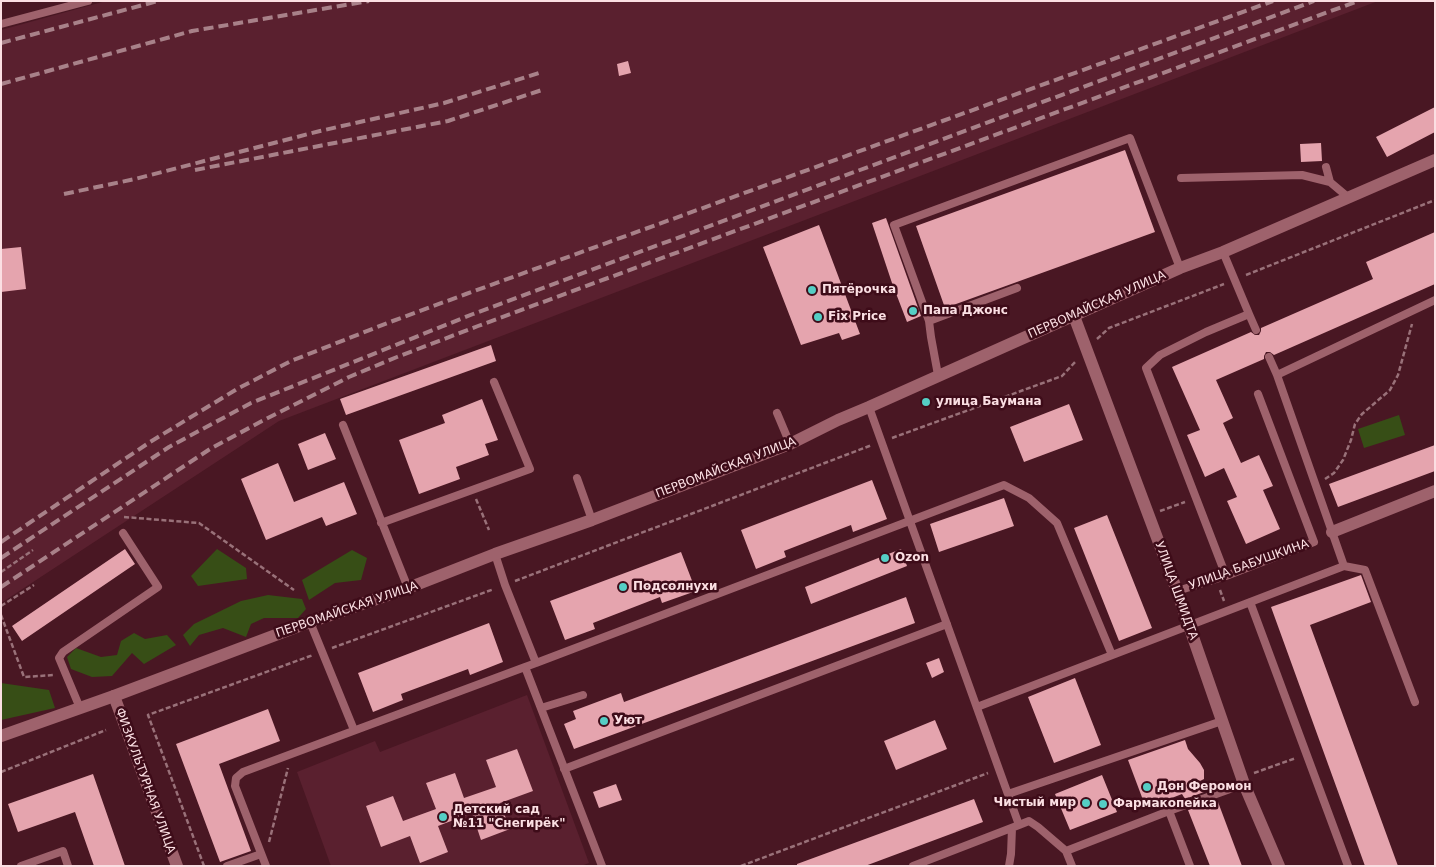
<!DOCTYPE html>
<meta charset="utf-8">
<style>
body{margin:0}
#map{position:relative;width:1436px;height:867px;overflow:hidden;background:#491723;font-family:"DejaVu Sans",sans-serif}
canvas{display:block}
.frame{position:absolute;inset:0;border:2px solid #fbdfe3;pointer-events:none}
</style>
<div id="map">
<canvas width="1436" height="867"></canvas>
<div class="frame"></div>
</div>
<script>
const context = document.querySelector('canvas').getContext('2d');
context.lineJoin = 'round';
function fillPath(path, color) {
  context.fillStyle = color;
  context.fill(path, 'evenodd');
}
function toPath(rows) {
  const path = new Path2D();
  for (const r of rows) {
    path.moveTo(r[0], r[1]);
    for (let i = 2; i < r.length; i += 2) path.lineTo(r[i], r[i + 1]);
  }
  return path;
}
function trace(path, color, width, dash) {
  context.strokeStyle = color;
  context.lineWidth = width;
  context.lineCap = dash ? 'butt' : 'round';
  context.setLineDash(dash || []);
  context.stroke(path);
}
function write(font, color, halo, rows, align = 'center') {
  context.font = font + ' "DejaVu Sans",sans-serif';
  context.lineWidth = 5;
  context.setLineDash([]);
  context.textBaseline = 'middle';
  context.strokeStyle = halo;
  context.fillStyle = color;
  for (const [text, x, y, turn = 0] of rows) {
    context.save();
    context.translate(x, y);
    context.rotate((+turn || 0) * Math.PI / 180);
    context.textAlign = isNaN(turn) ? turn : align;
    if (halo) context.strokeText(text, 0, 0);
    context.fillText(text, 0, 0);
    context.restore();
  }
}
fillPath(toPath([
 [106,1,1378,1,279,421,1,603,1,30],
 [527,695,589,863,581,866,331,866,297,772,375,741,380,752]
]), '#5a202f');
fillPath(toPath([
 [1399,415,1405,435,1364,448,1358,429],
 [217,549,246,568,247,579,198,586,191,576],
 [352,550,367,558,361,580,335,583,309,600,302,580],
 [268,595,302,599,306,609,298,618,264,618,251,624,246,637,223,628,199,635,190,646,183,635,194,624,241,601],
 [134,633,145,639,167,635,176,645,144,664,132,653,112,676,92,677,71,669,67,657,76,648,101,657,117,655,121,641],
 [1,683,49,690,55,708,1,720]
]), '#374e16');
fillPath(toPath([
 [628,61,631,73,619,76,617,64],
 [1435,107,1435,132,1387,157,1376,137],
 [1321,143,1322,161,1301,162,1300,144],
 [1125,150,1155,232,945,308,916,226],
 [886,218,921,316,907,322,892,283,872,223],
 [819,225,860,334,842,340,839,333,801,345,763,247],
 [1435,232,1435,284,1274,355,1270,352,1266,352,1264,356,1264,359,1216,380,1233,418,1223,423,1241,463,1259,455,1273,486,1263,490,1280,529,1246,544,1227,501,1237,497,1224,468,1205,477,1187,435,1200,430,1172,367,1251,332,1255,335,1259,335,1261,331,1261,328,1373,279,1366,262],
 [21,247,26,289,1,292,1,249],
 [491,345,496,361,346,415,340,399],
 [482,399,498,440,485,444,489,455,456,467,460,479,419,494,399,440,445,423,442,415],
 [1069,404,1083,440,1024,462,1010,427],
 [325,433,336,459,308,470,298,444],
 [1435,445,1435,471,1338,507,1329,484],
 [278,463,294,502,344,482,357,514,326,526,322,517,266,540,241,479],
 [872,480,887,519,853,532,851,525,784,551,786,557,756,569,741,530],
 [1004,498,1014,526,939,552,930,524],
 [1107,515,1152,628,1119,641,1074,528],
 [125,549,135,564,22,641,12,626],
 [901,549,907,566,811,604,805,587],
 [681,552,696,591,662,603,660,597,593,623,595,629,565,640,550,601],
 [1361,575,1371,602,1310,625,1398,866,1365,866,1271,607],
 [906,597,915,623,574,749,564,724,576,719,573,711,621,693,624,702],
 [489,623,503,662,470,675,468,669,401,694,403,700,373,712,358,673],
 [939,658,944,672,932,678,926,663],
 [1075,678,1101,745,1054,763,1028,697],
 [268,709,280,741,219,764,251,851,220,862,176,744],
 [935,720,947,749,896,770,884,741],
 [1185,740,1188,749,1200,763,1204,770,1204,779,1200,781,1204,792,1185,799,1182,794,1146,808,1128,760],
 [517,749,533,791,500,803,510,829,481,840,472,813,438,826,448,852,420,863,410,836,381,847,366,806,393,796,403,821,436,809,426,783,455,773,464,798,496,787,486,760],
 [93,774,125,866,94,866,75,812,18,832,8,804],
 [1102,775,1117,812,1070,830,1055,794],
 [616,784,622,800,599,808,593,792],
 [974,799,983,822,865,866,797,866,797,864],
 [1218,802,1242,866,1210,866,1188,810,1208,803,1209,806]
]), '#e5a4ae');
trace(toPath([
 [1246,275,1435,200],
 [1097,339,1109,328,1224,284],
 [892,438,1062,376,1076,361],
 [1325,479,1334,473,1343,460,1351,440,1355,424,1362,414,1390,390,1398,375,1412,324],
 [476,499,489,530],
 [1160,511,1185,502],
 [124,517,199,523,294,590],
 [1,572,33,550],
 [515,581,872,445],
 [1220,590,1224,601],
 [1,606,34,585],
 [1,615,24,677,54,675],
 [332,648,494,589],
 [1,772,106,730],
 [1254,773,1296,758],
 [269,842,288,768],
 [204,866,148,715,313,655],
 [741,866,988,773]
]), '#997179', 2.5, [5, 2.5]);
trace(toPath([
 [1,24,88,1],
 [1326,167,1330,182],
 [1181,178,1302,175,1330,182,1349,198],
 [1223,252,1249,314,1206,332,1160,355,1146,368,1226,576],
 [1249,314,1256,330],
 [929,321,1017,288],
 [1269,357,1277,375],
 [938,375,931,337,929,321,894,225,1130,138,1180,268],
 [869,407,1019,825,913,866],
 [777,413,790,444],
 [343,425,408,588],
 [577,478,592,520],
 [381,523,530,469,494,382],
 [495,554,505,585,536,663,525,667,602,866],
 [1344,566,1365,570,1415,702],
 [1177,591,1226,576,1314,542,1258,394],
 [1250,602,1348,866],
 [310,622,354,730],
 [536,663,1004,485,1029,498,1057,523,1112,655],
 [977,707,1344,566,1277,375,1435,300],
 [80,708,59,658,63,652,158,587,123,533],
 [541,708,583,695],
 [564,769,947,624],
 [1008,794,1222,721],
 [1169,811,1190,866],
 [1019,825,1029,821,1038,827,1066,851,1169,811,1244,784],
 [1066,851,1072,866],
 [21,866,63,851,68,866],
 [227,866,261,854],
 [266,866,235,786,236,778,243,772,525,667],
 [1009,866,1011,854,1012,828]
]), '#9e626c', 8);
trace(toPath([
 [1074,316,1177,591,1244,784,1279,866],
 [1332,532,1435,491],
 [114,696,177,866]
]), '#9e626c', 12);
trace(toPath([
 [1,736,114,696,310,622,408,588,495,554,592,520,790,444,838,420,869,407,1180,268,1223,252,1435,160]
]), '#9e626c', 12);
trace(toPath([
 [1,43,158,1],
 [1,84,192,31,369,1],
 [195,170,448,121,545,89],
 [64,194,135,179,320,131,444,103,542,72],
 [1,542,150,442,237,389,291,361,390,322,466,294,1273,1],
 [1,558,169,447,251,403,473,314,1314,1],
 [1,587,210,449,262,421,349,377,397,357,478,326,1358,1]
]), '#a88189', 4, [10, 5]);
for (const [x, y, r, color] of [
 [812,290,5,"#55cec5"],
 [913,311,5,"#55cec5"],
 [818,317,5,"#55cec5"],
 [926,402,5,"#55cec5"],
 [885,558,5,"#55cec5"],
 [623,587,5,"#55cec5"],
 [604,721,5,"#55cec5"],
 [1147,787,5,"#55cec5"],
 [1086,803,5,"#55cec5"],
 [1103,804,5,"#55cec5"],
 [443,817,5,"#55cec5"]
]) {
  const dot = new Path2D();
  dot.arc(x, y, r, 0, 2 * Math.PI);
  context.fillStyle = color;
  context.fill(dot);
  trace(dot, '#3e0c19', 2);
}
write('bold 12px', '#fbdfe3', '#3e0c19', [
 ["Пятёрочка",822,290],
 ["Папа Джонс",923,311],
 ["Fix Price",828,317],
 ["улица Баумана",936,402],
 ["Ozon",895,558],
 ["Подсолнухи",633,587],
 ["Уют",614,721],
 ["Дон Феромон",1157,787],
 ["Чистый мир",1076,803,"right"],
 ["Фармакопейка",1113,804],
 ["Детский сад",453,810],
 ["№11 \"Снегирёк\"",453,824]
], 'left');
write('12px', '#fbdfe3', '#3e0c19', [
 ["ПЕРВОМАЙСКАЯ УЛИЦА",1097,305,-24],
 ["ПЕРВОМАЙСКАЯ УЛИЦА",726,468,-21],
 ["УЛИЦА БАБУШКИНА",1249,565,-20],
 ["УЛИЦА ШМИДТА",1176,591,70],
 ["ПЕРВОМАЙСКАЯ УЛИЦА",347,610,-19],
 ["ФИЗКУЛЬТУРНАЯ УЛИЦА",145,781,70]
]);
</script>
